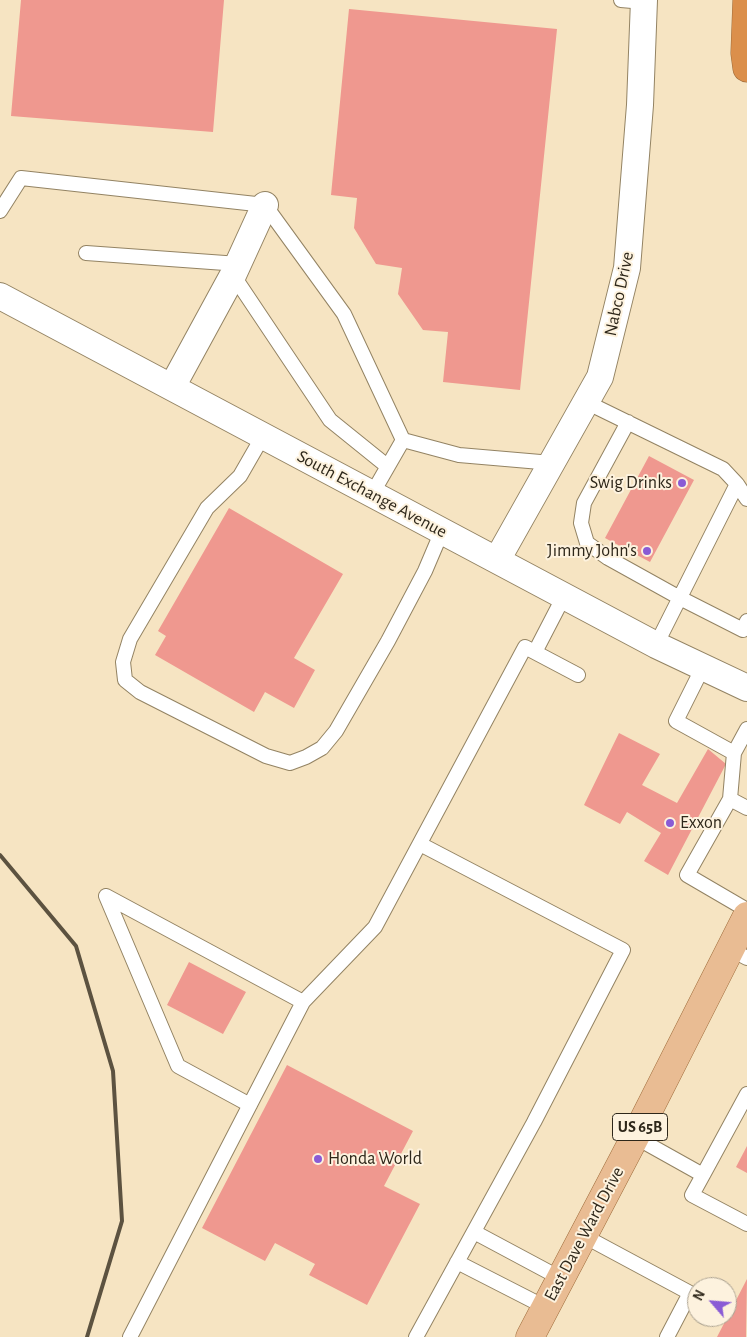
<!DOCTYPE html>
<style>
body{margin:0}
#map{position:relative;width:747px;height:1337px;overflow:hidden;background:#f6e4c2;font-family:"Alegreya Sans",sans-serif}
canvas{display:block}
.north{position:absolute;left:687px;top:1277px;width:50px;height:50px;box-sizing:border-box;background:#fdf2de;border:1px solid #aaa190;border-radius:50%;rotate:297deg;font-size:14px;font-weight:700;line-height:20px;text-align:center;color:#2e271a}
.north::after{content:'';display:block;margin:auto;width:18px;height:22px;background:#8a5bd5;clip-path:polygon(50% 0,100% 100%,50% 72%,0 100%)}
</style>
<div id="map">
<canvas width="747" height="1337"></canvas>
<div class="north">N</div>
</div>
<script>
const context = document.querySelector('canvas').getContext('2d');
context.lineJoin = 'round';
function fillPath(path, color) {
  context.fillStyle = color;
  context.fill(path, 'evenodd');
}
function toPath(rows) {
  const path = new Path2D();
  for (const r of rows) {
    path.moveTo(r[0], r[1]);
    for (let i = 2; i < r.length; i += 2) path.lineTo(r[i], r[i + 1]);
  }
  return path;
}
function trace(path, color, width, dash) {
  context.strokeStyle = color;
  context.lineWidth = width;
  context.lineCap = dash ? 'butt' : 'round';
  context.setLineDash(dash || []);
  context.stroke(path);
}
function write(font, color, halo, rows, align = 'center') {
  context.font = font + ' "Alegreya Sans",sans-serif';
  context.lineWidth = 4;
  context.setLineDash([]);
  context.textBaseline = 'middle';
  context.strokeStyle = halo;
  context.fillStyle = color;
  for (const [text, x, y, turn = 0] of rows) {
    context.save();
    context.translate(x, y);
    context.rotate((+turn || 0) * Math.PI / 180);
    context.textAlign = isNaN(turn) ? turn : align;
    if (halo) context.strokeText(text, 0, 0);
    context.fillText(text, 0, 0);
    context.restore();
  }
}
fillPath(toPath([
 [21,0,224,0,213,132,11,116],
 [349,9,557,29,520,390,443,382,448,332,423,330,398,294,402,268,376,264,354,228,357,198,331,195],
 [649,456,694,480,650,562,605,538],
 [229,508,343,574,294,658,315,670,294,708,265,692,254,712,155,655,166,636,158,631],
 [619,733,660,754,642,785,677,803,708,749,726,764,668,875,644,861,661,833,627,812,620,824,584,805],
 [189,962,246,992,223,1034,167,1005],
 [287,1065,413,1131,384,1186,420,1204,367,1305,309,1275,315,1264,275,1243,265,1261,202,1228],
 [747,1146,747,1173,736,1167],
 [747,1279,746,1337,717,1337]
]), '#ef988f');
const service = toPath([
 [621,0,644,2],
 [0,211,21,178,265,205,344,314,403,440,372,494],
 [86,253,239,264],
 [233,275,330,420,387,466],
 [586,402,723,469,737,484,656,645],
 [628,422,584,503,581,523,587,543,608,558,680,598,743,630,747,621],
 [263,436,240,476,207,508,130,639,123,662,125,680,140,692,266,756,290,763,306,757,322,748,336,731,388,641,425,571,442,531],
 [403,440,459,455,552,463],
 [737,484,747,499],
 [535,652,564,596],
 [703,667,676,721,734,753,730,799],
 [734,753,747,729],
 [747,808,730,799,687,875,747,910],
 [106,896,178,1066,250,1105],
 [106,896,303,1002],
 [730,949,747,958],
 [635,1137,703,1175,692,1195,747,1224],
 [703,1175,747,1094],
 [474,1232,560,1278],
 [582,1235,690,1293,667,1337],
 [457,1262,545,1307],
 [130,1337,303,1002,375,927,525,647,578,675],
 [416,1337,534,1122,623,950,420,844]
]);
const minor = toPath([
 [0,296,656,645,747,688],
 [172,387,233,275,265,205],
 [497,560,600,377,627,268,640,105,644,0]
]);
const primary = toPath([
 [530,1337,635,1137,747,916]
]);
const motorway = toPath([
 [747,0,745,53,747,68]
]);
trace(service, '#938363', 16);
trace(minor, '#938363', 28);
trace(primary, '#9e6b3a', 29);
trace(motorway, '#9e6b3a', 29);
trace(service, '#fff', 14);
trace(minor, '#fff', 26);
trace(primary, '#e9bc93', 28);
trace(motorway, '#db8f4b', 28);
trace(toPath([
 [0,855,76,946,113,1071,122,1221,87,1337]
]), '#5c5240', 4);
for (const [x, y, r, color] of [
 [682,483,5,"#8a5bd5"],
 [647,551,5,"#8a5bd5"],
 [670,823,5,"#8a5bd5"],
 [318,1159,5,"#8a5bd5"]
]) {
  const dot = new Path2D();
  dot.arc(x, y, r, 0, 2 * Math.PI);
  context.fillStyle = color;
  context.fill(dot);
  trace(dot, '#fdf2de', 2);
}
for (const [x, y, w] of [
 [640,1127,55]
]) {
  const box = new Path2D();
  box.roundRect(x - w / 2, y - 13.5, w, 27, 4);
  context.fillStyle = '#fdf2de';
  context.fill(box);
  trace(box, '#2e271a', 1);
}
write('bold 16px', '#2e271a', null, [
 ["US 65B",640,1127]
]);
write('18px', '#2e271a', '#fdf2de', [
 ["Nabco Drive",619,294,-78],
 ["South Exchange Avenue",372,494,28],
 ["East Dave Ward Drive",584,1234,-62]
]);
write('18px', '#2e271a', '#fdf2de', [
 ["Swig Drinks",672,483],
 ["Jimmy John's",637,551],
 ["Exxon",680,823,"left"],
 ["Honda World",328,1159,"left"]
], 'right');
</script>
